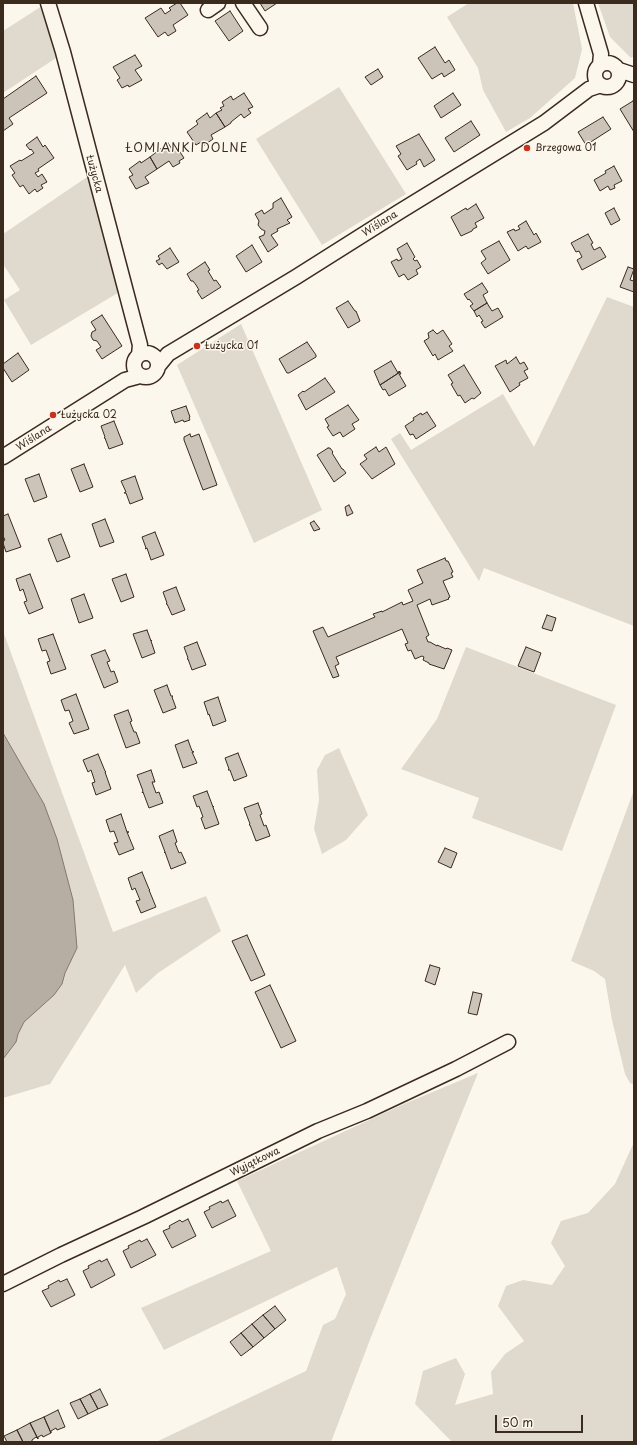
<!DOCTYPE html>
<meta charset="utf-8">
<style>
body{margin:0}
#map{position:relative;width:637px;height:1445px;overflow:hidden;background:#fbf7ec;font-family:"Playpen Sans",sans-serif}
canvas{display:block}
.frame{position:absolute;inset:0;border:4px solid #3b2a1e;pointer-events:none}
.scale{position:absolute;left:495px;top:1415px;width:88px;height:18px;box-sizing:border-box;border:2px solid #3b2a1e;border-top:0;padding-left:5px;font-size:12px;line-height:14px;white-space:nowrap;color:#3b2a1e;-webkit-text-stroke:3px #fbf7ec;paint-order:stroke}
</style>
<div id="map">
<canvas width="637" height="1445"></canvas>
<div class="frame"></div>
<div class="scale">50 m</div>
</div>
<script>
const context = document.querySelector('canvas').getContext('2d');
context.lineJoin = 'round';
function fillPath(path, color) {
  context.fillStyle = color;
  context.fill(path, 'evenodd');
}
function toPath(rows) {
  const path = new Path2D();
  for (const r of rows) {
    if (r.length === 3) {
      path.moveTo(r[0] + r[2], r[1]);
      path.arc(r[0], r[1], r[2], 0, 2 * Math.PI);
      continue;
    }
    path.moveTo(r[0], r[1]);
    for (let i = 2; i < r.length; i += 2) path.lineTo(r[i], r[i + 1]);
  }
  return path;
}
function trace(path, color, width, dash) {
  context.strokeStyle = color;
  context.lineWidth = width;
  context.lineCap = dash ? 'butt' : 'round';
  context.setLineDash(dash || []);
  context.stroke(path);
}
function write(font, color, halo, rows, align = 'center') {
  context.font = font + ' "Playpen Sans",sans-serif';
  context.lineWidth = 3;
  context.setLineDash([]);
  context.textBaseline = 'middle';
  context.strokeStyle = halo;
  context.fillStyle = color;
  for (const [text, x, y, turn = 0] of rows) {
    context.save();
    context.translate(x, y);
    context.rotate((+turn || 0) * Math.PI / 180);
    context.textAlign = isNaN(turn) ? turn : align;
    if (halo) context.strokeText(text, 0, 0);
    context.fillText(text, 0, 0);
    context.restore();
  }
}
fillPath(toPath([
 [469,3,573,3,582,49,575,78,530,118,506,132,483,90,478,68,447,17],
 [598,3,634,3,634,56,631,58,610,37],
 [42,6,59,56,3,93,3,31],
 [339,87,406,194,322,245,256,139],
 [90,175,121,291,31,345,4,300,20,290,3,264,3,234],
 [607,297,634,307,634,626,484,568,479,581,391,439,400,433,411,450,503,394,534,447],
 [241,324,322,510,254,543,177,365],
 [3,631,113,932,206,896,221,931,158,973,136,993,125,965,50,1084,3,1098],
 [466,647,616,705,562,851,472,818,479,798,401,769,437,719],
 [339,748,368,815,346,840,322,854,314,829,319,800,317,770,325,755],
 [634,790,634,1085,630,1083,625,1074,612,1020,605,979,594,971,571,961],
 [478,1073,371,1337,331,1442,156,1442,306,1371,323,1325,335,1319,346,1294,337,1267,164,1350,141,1308,271,1251,237,1181,404,1104],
 [634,1142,634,1442,452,1442,415,1404,423,1371,456,1358,465,1374,455,1405,493,1394,491,1372,505,1354,524,1341,498,1306,506,1286,523,1280,552,1285,565,1266,551,1243,561,1221,588,1213,615,1184]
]), '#dfd9ce');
const water = toPath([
 [3,733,44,804,57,839,73,900,77,948,65,973,62,984,54,995,24,1022,18,1034,16,1042,3,1059,3,733]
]);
fillPath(water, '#b6aea2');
trace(water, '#85796d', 1);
const building = toPath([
 [177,3,180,3,188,15,173,25,176,31,168,36,165,32,158,37,145,18,161,8,165,14,171,10,169,8,177,3],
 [260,3,277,3,265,11,260,3],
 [230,11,243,31,229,41,215,21,230,11],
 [435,47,445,63,449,60,455,70,444,77,442,73,432,79,418,58,435,47],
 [135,55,142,66,135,70,142,80,129,87,128,85,122,88,117,80,120,78,113,67,135,55],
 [378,69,383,77,371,85,365,77,378,69],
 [36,76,47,93,9,118,13,124,3,131,3,99,36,76],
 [244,93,253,107,248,109,251,113,244,118,241,114,231,122,231,123,225,127,216,113,222,110,220,108,224,106,222,102,231,96,233,100,244,93],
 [453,93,461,105,441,118,434,106,453,93],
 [633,101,634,103,634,132,620,109,633,101],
 [207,113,210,118,216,113,225,127,211,135,213,139,203,146,201,142,196,145,187,132,198,124,196,121,207,113],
 [603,117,611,129,586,145,578,132,603,117],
 [471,121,480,135,454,152,445,138,471,121],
 [419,134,435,160,424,167,420,159,416,162,417,164,407,170,398,156,401,154,396,146,419,134],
 [37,137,43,147,45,145,54,158,38,169,39,171,35,173,38,177,42,174,47,182,41,185,43,188,37,192,35,189,29,194,23,185,20,187,12,175,15,173,10,166,20,160,21,161,34,153,31,149,30,150,26,145,37,137],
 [168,143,172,149,176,146,184,158,179,161,180,163,173,167,169,161,157,169,150,157,168,143],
 [150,157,157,169,145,177,149,183,136,189,129,177,133,175,129,169,140,161,141,163,150,157],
 [614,166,622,181,614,185,615,188,610,190,608,186,600,191,594,180,606,173,605,171,614,166],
 [281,198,292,217,287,220,290,223,277,229,278,231,271,235,278,245,268,252,259,237,264,235,265,231,261,229,258,225,259,221,255,214,262,210,264,214,273,208,273,203,281,198],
 [476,204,484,218,475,223,477,227,473,229,472,231,461,236,451,217,466,208,467,210,476,204],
 [614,208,620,220,611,225,605,213,614,208],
 [526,221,534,235,536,233,541,242,528,249,526,246,518,251,507,232,514,229,515,231,520,229,518,226,526,221],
 [588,234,593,243,591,244,594,250,600,247,606,257,582,270,577,260,582,257,579,251,576,252,571,243,588,234],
 [499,241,510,260,488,274,481,263,486,259,481,251,499,241],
 [407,243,415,257,413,259,415,261,417,260,421,267,416,270,418,274,408,280,404,274,399,277,391,262,397,259,398,261,402,259,397,249,407,243],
 [252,245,262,262,246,272,236,256,252,245],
 [170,248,179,262,167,269,162,263,159,265,156,261,160,259,158,256,170,248],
 [205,262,210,270,208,271,214,281,216,280,221,287,202,299,197,291,199,290,196,285,193,281,191,281,187,274,205,262],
 [628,267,634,269,630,280,634,281,634,292,620,287,628,267],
 [482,283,488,292,483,295,487,303,474,311,470,306,473,304,469,299,468,300,464,294,482,283],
 [348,301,355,311,356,311,360,321,348,328,336,308,348,301],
 [487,303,492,311,498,308,503,317,485,328,481,322,483,321,479,315,477,317,474,311,487,303],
 [102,315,122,346,102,359,96,350,101,347,97,341,93,340,91,336,92,332,96,330,91,322,102,315],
 [433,330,437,334,443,330,452,344,449,346,453,351,438,360,435,354,433,356,424,341,429,338,428,333,433,330],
 [307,342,316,355,316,357,289,373,287,373,279,359,307,342],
 [18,353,29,370,12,382,3,368,3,364,18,353],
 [516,357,520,364,524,362,528,369,524,371,528,378,519,383,520,385,510,392,495,366,506,360,507,364,516,357],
 [391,361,398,373,399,371,400,372,380,385,374,371,391,361],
 [464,365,481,393,474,399,472,398,465,403,460,395,458,396,451,384,453,383,448,375,464,365],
 [400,372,401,374,399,374,406,386,389,396,385,389,383,390,380,385,400,372],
 [325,378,335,392,306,410,298,395,303,391,304,392,325,378],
 [348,405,359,420,352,424,355,429,343,437,340,432,333,436,327,427,329,426,325,419,348,405],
 [186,406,190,417,189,418,190,420,184,422,183,420,175,423,171,411,186,406],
 [427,412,436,426,416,439,413,434,410,435,405,426,414,420,413,418,421,413,422,415,427,412],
 [114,421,123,444,109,449,105,438,104,438,105,437,101,426,114,421],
 [190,434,191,437,199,434,217,485,203,490,184,440,184,437,190,434],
 [376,447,379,452,386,447,395,464,372,479,360,464,367,459,364,455,376,447],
 [328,448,330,448,333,452,332,453,342,469,343,469,346,473,334,482,317,455,328,448],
 [84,464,93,487,80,492,71,469,84,464],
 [39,474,47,497,34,502,25,479,39,474],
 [135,476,143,499,130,504,126,493,124,493,126,492,121,481,135,476],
 [349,505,353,513,347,516,345,507,349,505],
 [8,514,21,547,6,552,3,543,3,541,5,540,3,536,3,516,8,514],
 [105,519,114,542,100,547,92,524,105,519],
 [314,521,320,529,314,531,310,523,314,521],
 [155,532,164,555,151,560,147,548,145,549,146,548,142,537,155,532],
 [61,534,70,557,57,562,48,539,61,534],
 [445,558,446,561,448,561,453,572,451,573,453,577,443,581,450,597,448,598,449,599,432,605,430,599,417,605,429,635,426,637,428,642,430,642,437,646,437,645,446,649,447,648,452,650,444,669,429,664,429,663,423,660,424,657,422,656,415,659,411,650,408,651,405,644,408,643,402,629,336,657,339,664,335,666,339,676,333,678,313,631,323,627,328,637,375,617,373,614,382,611,382,612,402,602,403,605,413,601,408,590,423,583,417,570,445,558],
 [30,574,43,608,29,614,24,602,27,601,23,589,20,591,16,579,30,574],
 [126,574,134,597,121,602,112,579,126,574],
 [176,587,185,610,172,615,167,604,166,604,167,603,163,592,176,587],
 [84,594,93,618,79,623,71,599,84,594],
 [547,615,556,618,552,631,542,628,547,615],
 [147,630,151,641,152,640,151,641,155,653,142,658,133,634,147,630],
 [53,634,66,669,51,674,47,662,50,661,46,650,42,651,38,639,53,634],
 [197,642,206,665,192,670,188,659,187,659,188,658,184,647,197,642],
 [526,647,541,653,534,672,518,666,526,647],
 [105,650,110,661,107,662,111,672,114,671,118,682,104,688,91,655,105,650],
 [167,685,171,696,173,696,172,697,176,708,163,713,154,690,167,685],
 [76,694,89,729,74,734,69,723,73,721,69,710,65,711,61,700,76,694],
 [218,697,226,721,213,726,209,714,208,715,208,714,204,702,218,697],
 [128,710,132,721,130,722,134,732,136,732,140,743,126,748,114,715,128,710],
 [188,740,192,751,194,752,192,752,197,763,183,768,175,745,188,740],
 [238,753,247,776,234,781,230,770,228,770,229,769,225,758,238,753],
 [98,754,105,771,106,772,105,772,111,789,96,795,92,783,95,782,91,770,88,772,83,760,98,754],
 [151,770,155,782,152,782,156,793,159,792,163,803,149,808,143,792,142,793,143,791,137,775,151,770],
 [207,791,213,807,214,806,213,807,219,824,205,829,201,818,203,817,199,806,197,807,193,796,207,791],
 [258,803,262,814,260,815,264,826,266,825,270,836,256,841,250,825,249,825,250,824,244,808,258,803],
 [121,814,127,832,129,832,127,832,134,849,119,855,114,843,118,842,114,831,110,832,106,820,121,814],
 [173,830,177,842,175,843,179,853,181,852,186,863,171,869,165,852,164,853,165,852,159,836,173,830],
 [445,848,457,853,451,868,438,862,445,848],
 [142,872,149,889,150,890,149,890,156,907,141,913,136,901,140,900,135,888,132,890,128,878,142,872],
 [247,935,265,975,251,981,232,941,247,935],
 [430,965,440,968,435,985,425,981,430,965],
 [270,985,296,1041,281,1048,255,992,270,985],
 [473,992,482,994,477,1015,468,1013,473,992],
 [228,1200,236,1216,212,1228,204,1212,210,1209,209,1207,221,1201,222,1203,228,1200],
 [188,1219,196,1236,172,1248,163,1231,170,1228,169,1226,180,1220,182,1222,188,1219],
 [147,1239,156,1255,131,1268,123,1251,129,1248,128,1246,140,1240,141,1242,147,1239],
 [107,1259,115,1275,91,1288,83,1271,89,1268,88,1266,100,1260,101,1262,107,1259],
 [67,1279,75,1295,51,1307,42,1291,49,1288,48,1286,59,1280,60,1282,67,1279],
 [275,1306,286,1320,275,1329,263,1315,275,1306],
 [263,1315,275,1329,264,1338,252,1324,263,1315],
 [252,1324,264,1338,253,1347,241,1333,252,1324],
 [241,1333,253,1347,241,1356,230,1342,241,1333],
 [100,1389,108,1405,98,1409,90,1394,100,1389],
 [90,1394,98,1409,88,1414,80,1399,90,1394],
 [80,1399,88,1414,78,1419,70,1403,80,1399],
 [58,1410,65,1427,57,1430,56,1428,51,1431,51,1433,44,1417,58,1410],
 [44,1417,51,1433,43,1437,42,1435,38,1437,38,1439,30,1423,44,1417],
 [30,1423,38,1439,36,1437,32,1440,32,1442,23,1442,17,1430,30,1423],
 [17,1430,23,1442,7,1442,4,1436,17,1430]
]);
fillPath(building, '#ccc4b9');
trace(building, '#3b2a1e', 1);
const minor = toPath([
 [48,3,63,52,140,345,139,355],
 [243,3,260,28],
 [586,3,601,54,600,65],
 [208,10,218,3],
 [607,75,12],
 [619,70,634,75],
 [146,365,12],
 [159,365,168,354,296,277,399,212,544,123,589,89,601,85],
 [3,457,125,380,140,376],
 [3,1284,61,1255,143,1217,318,1131,367,1111,456,1069,508,1042]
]);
trace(minor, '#3b2a1e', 17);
trace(minor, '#fbf7ec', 14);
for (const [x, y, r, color] of [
 [527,148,4,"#c8321e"],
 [197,346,4,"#c8321e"],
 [53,415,4,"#c8321e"]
]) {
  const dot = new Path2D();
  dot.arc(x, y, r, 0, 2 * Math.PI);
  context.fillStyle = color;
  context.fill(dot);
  trace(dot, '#fbf7ec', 1.5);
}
write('10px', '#3b2a1e', '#fbf7ec', [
 ["Brzegowa 01",535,148],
 ["Łużycka 01",205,346],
 ["Łużycka 02",61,415]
], 'left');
write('10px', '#3b2a1e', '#fbf7ec', [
 ["Łużycka",94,174,75],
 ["Wiślana",380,224,-32],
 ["Wiślana",34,438,-33],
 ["Wyjątkowa",255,1162,-26]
]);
context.letterSpacing = '1px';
write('12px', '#3b2a1e', '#fbf7ec', [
 ["ŁOMIANKI DOLNE",187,149]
]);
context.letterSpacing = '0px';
</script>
